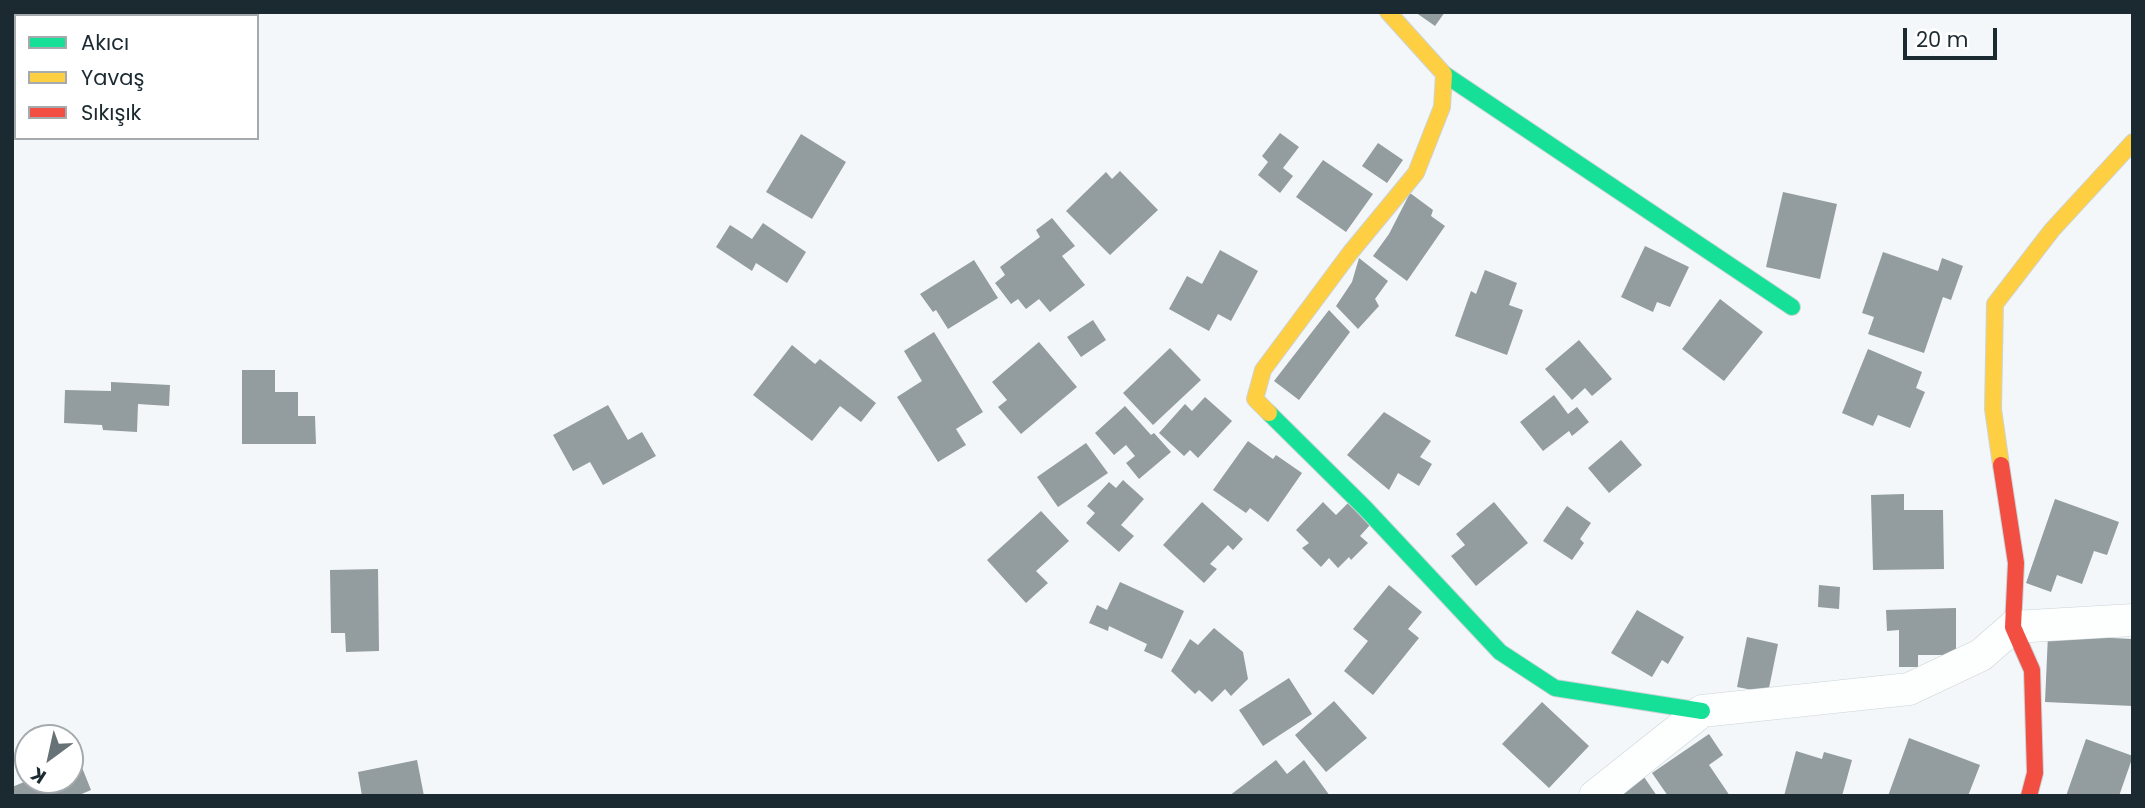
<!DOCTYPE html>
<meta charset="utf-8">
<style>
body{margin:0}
#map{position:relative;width:2145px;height:808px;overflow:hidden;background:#f3f7f9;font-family:Poppins,sans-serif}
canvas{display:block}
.frame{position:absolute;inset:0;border:14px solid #1b2a31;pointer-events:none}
.legend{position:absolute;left:14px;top:14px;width:245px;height:126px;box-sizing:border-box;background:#fff;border:2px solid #a4aaad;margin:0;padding:9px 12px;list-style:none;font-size:21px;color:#1b2a31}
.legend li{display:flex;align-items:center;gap:14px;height:35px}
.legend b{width:35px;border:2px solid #a4aaad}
.north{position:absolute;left:14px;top:724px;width:70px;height:70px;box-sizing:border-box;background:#fff;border:2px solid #a4aaad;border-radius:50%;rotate:213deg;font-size:19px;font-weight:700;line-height:28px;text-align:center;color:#1b2a31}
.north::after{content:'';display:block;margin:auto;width:24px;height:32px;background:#677277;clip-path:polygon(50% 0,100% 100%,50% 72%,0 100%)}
.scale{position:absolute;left:1903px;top:28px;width:94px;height:32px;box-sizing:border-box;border:4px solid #1b2a31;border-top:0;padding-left:9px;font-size:21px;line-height:24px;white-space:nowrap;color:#1b2a31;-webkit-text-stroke:5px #fff;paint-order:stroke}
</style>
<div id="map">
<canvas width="2145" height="808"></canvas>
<div class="frame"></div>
<ul class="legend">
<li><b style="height:9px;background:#16e098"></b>Akıcı</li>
<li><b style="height:9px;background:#ffcf43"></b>Yavaş</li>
<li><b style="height:9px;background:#f24e42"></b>Sıkışık</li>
</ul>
<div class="north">K</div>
<div class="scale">20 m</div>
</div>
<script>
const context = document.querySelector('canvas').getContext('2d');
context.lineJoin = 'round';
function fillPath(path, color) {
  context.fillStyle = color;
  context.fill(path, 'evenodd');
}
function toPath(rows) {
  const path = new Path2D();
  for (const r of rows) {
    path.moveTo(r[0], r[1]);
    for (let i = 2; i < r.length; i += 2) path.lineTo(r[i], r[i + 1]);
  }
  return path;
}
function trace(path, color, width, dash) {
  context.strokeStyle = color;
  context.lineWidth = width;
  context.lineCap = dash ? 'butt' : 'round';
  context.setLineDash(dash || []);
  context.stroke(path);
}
fillPath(toPath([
 [1415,12,1445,12,1435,26],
 [1280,133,1299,147,1283,168,1293,176,1280,193,1258,175,1268,162,1262,156],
 [801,134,846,162,812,219,766,192],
 [1378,143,1403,160,1387,183,1362,166],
 [1323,160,1373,194,1346,232,1296,197],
 [1120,171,1158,210,1110,255,1066,211,1106,172,1112,179],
 [1783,192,1837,204,1820,279,1766,267],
 [1410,193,1433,210,1431,216,1445,226,1407,281,1373,256,1389,234],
 [1052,218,1075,246,1062,256,1085,285,1050,312,1039,299,1026,309,1018,299,1011,304,995,283,1005,275,1000,267,1040,237,1036,230],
 [763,223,806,252,787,283,756,263,752,271,716,247,730,225,752,239],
 [1645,246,1689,267,1670,307,1657,302,1653,312,1621,297],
 [1220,250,1258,271,1231,321,1218,314,1209,331,1169,309,1187,276,1202,284],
 [1883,252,1938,271,1942,258,1963,266,1951,300,1943,297,1924,353,1868,334,1874,317,1862,313],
 [1359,258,1388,281,1375,299,1379,306,1358,329,1336,306,1352,282],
 [974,260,998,298,948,329,936,310,933,312,920,294],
 [1485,270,1517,283,1509,305,1523,310,1507,355,1455,336,1471,291,1476,294],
 [1720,299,1763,332,1724,381,1682,349],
 [1329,310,1350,332,1299,400,1274,381],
 [1093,320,1106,340,1081,357,1067,337],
 [934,332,983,412,956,429,966,445,938,462,897,397,922,381,904,351],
 [1579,340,1612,379,1592,396,1585,388,1572,400,1545,369],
 [1039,342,1077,387,1021,434,998,407,1007,400,992,382],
 [792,345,815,364,820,359,876,403,861,422,840,406,812,441,753,395],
 [1170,348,1201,380,1153,425,1123,393],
 [1868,349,1922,372,1916,388,1925,392,1910,428,1878,415,1873,426,1842,413],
 [242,370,275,370,275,392,298,392,298,416,315,416,316,444,242,444],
 [111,382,170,385,169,406,138,404,137,432,103,430,102,425,64,423,65,390,111,391],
 [1554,395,1568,414,1577,407,1589,422,1572,436,1569,431,1543,451,1520,422],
 [1205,397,1232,421,1198,458,1190,450,1184,456,1159,433,1185,404,1192,411],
 [608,405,628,440,642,432,656,456,603,485,590,462,573,471,553,435],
 [1125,406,1151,435,1154,433,1171,452,1139,479,1126,463,1135,456,1126,445,1114,455,1095,433],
 [1384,412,1431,441,1420,457,1432,464,1419,486,1398,473,1389,490,1347,455],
 [1621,440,1642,465,1609,493,1588,468],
 [1248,441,1273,459,1276,455,1302,473,1268,522,1250,508,1246,513,1213,490],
 [1086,443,1108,473,1058,507,1037,477],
 [1123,480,1144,499,1121,525,1134,536,1119,552,1086,523,1095,513,1087,506,1109,482,1116,488],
 [1904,494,1904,510,1943,510,1944,569,1873,570,1871,495],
 [2055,499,2119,522,2107,555,2094,551,2082,584,2057,575,2051,592,2026,583],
 [1202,502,1243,539,1233,550,1228,545,1210,564,1217,569,1204,583,1163,545],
 [1323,502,1336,515,1348,503,1370,525,1360,536,1368,543,1351,560,1349,557,1338,568,1329,558,1321,567,1302,548,1309,543,1296,530],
 [1494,502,1528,543,1476,586,1451,556,1465,545,1456,534],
 [1567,506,1591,523,1580,539,1584,543,1572,560,1543,541],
 [1041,511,1069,541,1036,571,1048,583,1026,603,987,560],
 [378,569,379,651,346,652,345,633,331,633,330,570],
 [1120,582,1184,611,1162,659,1144,651,1147,644,1109,626,1108,631,1089,623,1097,605,1107,610],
 [1389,585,1422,612,1408,629,1419,638,1373,695,1344,671,1368,641,1353,629],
 [1819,585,1840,587,1839,609,1818,607],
 [1956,608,1956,655,1918,655,1918,667,1899,667,1899,630,1887,631,1886,610],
 [1637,610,1684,637,1668,664,1662,660,1652,677,1611,653],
 [1214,628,1243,652,1248,679,1231,696,1225,689,1212,702,1199,690,1195,694,1171,671,1190,639,1198,645],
 [2048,635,2133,639,2133,706,2045,702],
 [1747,637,1778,644,1768,693,1737,687],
 [1289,678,1312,714,1263,746,1239,710],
 [1334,701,1367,738,1326,772,1295,735],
 [1542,702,1589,746,1549,788,1502,744],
 [1709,734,1723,755,1709,765,1730,796,1668,796,1652,773],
 [1909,738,1980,765,1968,796,1888,796],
 [2086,739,2133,756,2119,796,2066,796],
 [1796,751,1822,759,1824,752,1852,760,1842,796,1784,796],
 [79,760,91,790,77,796,12,796,12,787,29,780,70,780,70,764],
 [417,760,424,796,362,796,358,772],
 [1276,760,1287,774,1304,760,1330,796,1229,796],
 [1644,777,1657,796,1618,796]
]), '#939c9f');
const street = toPath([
 [1595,796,1702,711,1909,689,1981,655,2013,627,2133,620]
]);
const fast = toPath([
 [1444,74,1792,307],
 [1269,413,1365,508,1500,652,1555,688,1702,711]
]);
const slow = toPath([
 [1269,413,1255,399,1263,370,1350,253,1416,173,1442,107,1444,74,1388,12],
 [2001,465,1993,409,1995,304,2052,230,2133,142]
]);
const jam = toPath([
 [2001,465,2016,563,2013,627,2032,670,2035,773,2029,796]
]);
trace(street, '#cbd4d8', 33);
trace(fast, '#cbd4d8', 18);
trace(slow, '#cbd4d8', 18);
trace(jam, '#cbd4d8', 18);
trace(street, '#fdfefe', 32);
trace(fast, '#16e098', 16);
trace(slow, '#ffcf43', 16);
trace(jam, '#f24e42', 16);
</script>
